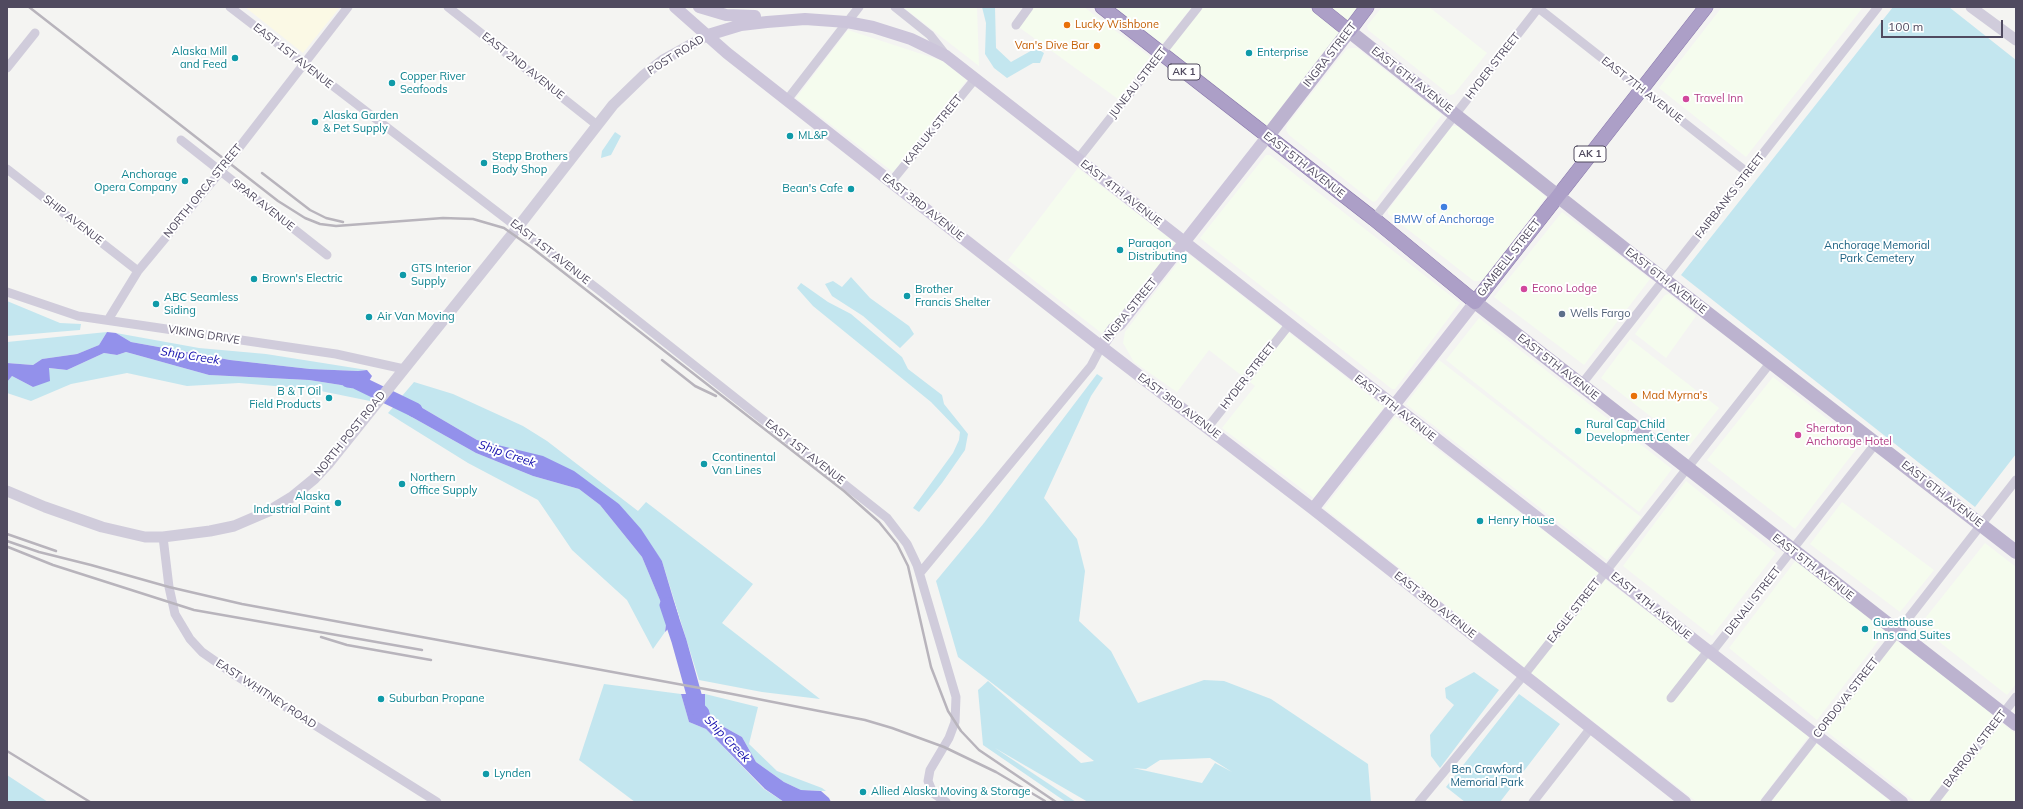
<!DOCTYPE html>
<style>
body{margin:0}
#map{position:relative;width:2023px;height:809px;overflow:hidden;background:#f4f4f2;font-family:Mulish,sans-serif}
canvas{display:block}
.frame{position:absolute;inset:0;border:8px solid #504a5f;pointer-events:none}
.scale{position:absolute;left:1881px;top:20px;width:122px;height:18px;box-sizing:border-box;border:2px solid #504a5f;border-top:0;padding-left:5px;font-size:12px;line-height:14px;white-space:nowrap;color:#504a5f;-webkit-text-stroke:3px #fff;paint-order:stroke}
</style>
<div id="map">
<canvas width="2023" height="809"></canvas>
<div class="frame"></div>
<div class="scale">100 m</div>
</div>
<script>
const context = document.querySelector('canvas').getContext('2d');
context.lineJoin = 'round';
function fillPath(path, color) {
  context.fillStyle = color;
  context.fill(path, 'evenodd');
}
function toPath(rows) {
  const path = new Path2D();
  for (const r of rows) {
    path.moveTo(r[0], r[1]);
    for (let i = 2; i < r.length; i += 2) path.lineTo(r[i], r[i + 1]);
  }
  return path;
}
function trace(path, color, width, dash) {
  context.strokeStyle = color;
  context.lineWidth = width;
  context.lineCap = dash ? 'butt' : 'round';
  context.setLineDash(dash || []);
  context.stroke(path);
}
function write(font, color, halo, rows, align = 'center') {
  context.font = font + ' Mulish,sans-serif';
  context.lineWidth = 4;
  context.setLineDash([]);
  context.textBaseline = 'middle';
  context.strokeStyle = halo;
  context.fillStyle = color;
  for (const [text, x, y, turn = 0] of rows) {
    context.save();
    context.translate(x, y);
    context.rotate((+turn || 0) * Math.PI / 180);
    context.textAlign = isNaN(turn) ? turn : align;
    if (halo) context.strokeText(text, 0, 0);
    context.fillText(text, 0, 0);
    context.restore();
  }
}
fillPath(toPath([
 [903,7,977,7,979,66],
 [1029,7,1084,7,1150,57,1118,99,1016,25],
 [1114,7,1192,7,1162,44],
 [1203,7,1308,7,1340,32,1266,127,1168,51],
 [1330,7,1360,7,1349,22],
 [1382,7,1429,7,1487,53,1454,94,1450,95,1368,30,1367,26],
 [1722,7,1863,7,1746,157,1659,88],
 [848,30,943,61,967,80,893,172,796,98],
 [1352,48,1357,48,1442,115,1376,201,1373,202,1289,135,1286,130,1287,125,1342,55,1347,49],
 [1452,126,1461,126,1546,197,1484,280,1479,281,1474,281,1388,214,1388,210],
 [1266,155,1270,155,1460,303,1395,389,1392,389,1200,238],
 [1078,168,1177,244,1104,335,1008,260],
 [1562,212,1650,279,1584,365,1494,297],
 [1186,252,1384,407,1315,499,1222,428,1255,386,1209,350,1177,392,1134,362,1123,343,1125,332],
 [1669,294,1696,316,1666,358,1635,334,1665,295],
 [1479,318,1672,469,1639,512,1446,360],
 [1630,339,1719,408,1689,446,1601,378],
 [1439,360,1641,517,1607,560,1406,404],
 [1773,377,1860,444,1795,529,1707,460],
 [1395,417,1599,573,1525,668,1324,508],
 [1686,481,1776,553,1712,636,1623,566],
 [1842,502,1934,570,1900,612,1810,544],
 [1985,543,2016,567,2016,684,2007,695,1919,626],
 [1796,560,1886,631,1817,720,1729,648],
 [1605,579,1809,736,1759,802,1697,802,1531,673],
 [1896,640,1995,716,1929,802,1916,802,1826,731],
 [2002,723,2016,734,2016,802,1939,802],
 [1817,743,1891,802,1771,802]
]), '#f5fcee');
fillPath(toPath([
 [245,7,340,7,303,53]
]), '#fbf9e5');
fillPath(toPath([
 [982,7,995,7,996,48,1011,62,1036,48,1044,53,1040,63,1033,63,1007,78,994,68,985,54,986,23],
 [1893,7,1949,7,2016,60,2016,454,1975,507,1681,275],
 [615,132,621,136,611,155,601,158,602,151],
 [851,277,870,298,909,326,914,334,900,348,863,316,832,296,825,284,833,281,842,287],
 [801,283,828,302,851,314,902,357,908,369,942,395,944,404,968,434,965,450,942,483,919,512,913,508,953,453,959,440,960,432,931,402,813,306,797,288],
 [7,301,60,323,81,324,80,330,7,336],
 [107,332,99,345,77,354,42,359,33,365,7,363,7,342],
 [116,333,199,348,266,354,367,370,358,371,310,369,230,360,131,342],
 [126,352,209,375,309,380,360,388,374,397,370,401,311,389,239,383,187,386,127,373,71,384,31,401,7,393,7,382,12,376,33,387,49,368,67,370,104,353,117,355],
 [1097,374,1103,378,1091,396,1044,498,1077,539,1085,571,1079,621,1111,651,1138,703,1204,680,1224,681,1271,699,1368,764,1371,802,1088,802,995,748,1076,802,1066,802,983,745,978,690,988,681,1081,763,1094,761,958,657,936,581,984,523],
 [1210,758,1232,772,1215,763,1202,783,1133,768,1146,769,1160,760],
 [414,382,453,394,523,426,547,441,638,511,646,502,753,584,722,623,820,699,762,692,699,680,662,561,619,504,508,449,477,440,402,396],
 [395,405,410,416,476,453,533,476,579,489,600,505,642,557,667,617,665,632,653,649,627,600,572,550,538,500,468,463,402,422,388,413],
 [1474,672,1499,690,1440,768,1431,756,1430,735,1454,705,1446,698,1445,688],
 [604,684,681,694,689,722,706,729,764,789,784,802,635,802,579,760],
 [705,694,758,707,749,744,777,771,822,788,826,791,801,790,784,782,756,762,742,737,715,722,705,706],
 [1519,694,1560,724,1500,802,1465,802,1446,787],
 [7,775,48,802,7,802]
]), '#c3e6ef');
fillPath(toPath([
 [107,332,116,333,131,342,230,360,310,369,358,371,367,370,372,376,364,390,360,388,309,380,209,375,126,352,117,355,104,353,67,370,49,368,50,381,33,387,12,376,7,382,7,363,33,365,42,359,77,354,99,345],
 [402,396,477,440,543,456,574,471,619,504,641,529,662,561,679,618,665,632,667,617,642,557,600,505,579,489,533,476,476,453,410,416,395,405],
 [681,694,705,694,705,706,715,722,742,737,756,762,784,782,801,790,821,791,829,798,831,802,784,802,765,789,706,729,689,722]
]), '#9391eb');
trace(toPath([
 [348,380,355,381,415,410],
 [667,605,679,641,698,709,702,713]
]), '#9391eb', 15);
const trunk = toPath([
 [1102,7,1374,219,1475,302,1706,7],
 [1319,7,1349,31,1367,7]
]);
trace(trunk, '#8876ab', 15);
trace(toPath([
 [230,7,599,290,887,518,907,544,917,565,956,697,955,722,949,738,930,770,928,781,933,793,946,802],
 [448,7,597,125],
 [895,7,930,35,945,54],
 [1537,7,1748,173],
 [1016,25,1029,7],
 [7,68,35,33],
 [787,100,859,7],
 [181,140,327,255],
 [1078,159,1198,7],
 [7,169,138,271],
 [891,182,975,79],
 [1374,219,1539,7],
 [7,292,78,316,336,354,404,369],
 [108,320,138,271,221,171,348,7],
 [1581,385,1878,7],
 [1208,427,1289,325],
 [163,537,169,587,175,614,190,639,202,652,235,675,437,802],
 [920,573,1091,366,1101,347],
 [1671,698,1708,651,1715,648,1876,443],
 [1419,802,1524,675,1771,362],
 [1533,802,1590,729],
 [1765,802,2016,480],
 [1934,802,2016,697]
]), '#d0ccdb', 9);
trace(toPath([
 [1971,7,2016,40],
 [7,491,45,507,102,527,145,537,163,537,210,531,234,526,269,511,292,497,314,479,328,464,518,227,613,105,644,75,663,60,708,35]
]), '#d0ccdb', 11);
trace(toPath([
 [675,7,727,53,891,182,1094,341,1313,509,1685,802],
 [699,7,726,15,755,16],
 [708,35,741,25,767,22,805,19,847,22,873,27,911,39,946,56,1902,802],
 [1101,347,1113,329,1120,324,1267,137],
 [1313,509,1475,302]
]), '#ccc5da', 12);
trace(toPath([
 [1267,137,1349,31,1631,254,2016,552],
 [1475,302,2016,724]
]), '#bcb3cf', 14);
trace(trunk, '#ac9fc7', 14);
trace(toPath([
 [29,7,278,201,305,218,320,224,336,226,443,218,473,219,504,228,531,247,844,491,879,522,897,544,908,566,931,667,948,711,961,731,979,750,1056,802],
 [262,173,310,210,326,218,343,222],
 [662,360,695,386,716,396],
 [7,534,56,551],
 [7,541,39,552,91,565,169,587,242,604,727,693,865,720,892,728,944,747,996,772,1045,801],
 [8,547,53,565,194,610,422,650],
 [321,637,347,645,431,660],
 [7,751,90,802]
]), '#b8b4bc', 2.5);
for (const [x, y, r, color] of [
 [1067,25,4,"#e8710a"],
 [1097,46,4,"#e8710a"],
 [1249,53,4,"#0f9aa8"],
 [235,58,4,"#0f9aa8"],
 [392,83,4,"#0f9aa8"],
 [1686,99,4,"#d1479c"],
 [315,122,4,"#0f9aa8"],
 [790,136,4,"#0f9aa8"],
 [484,163,4,"#0f9aa8"],
 [185,181,4,"#0f9aa8"],
 [851,189,4,"#0f9aa8"],
 [1444,207,4,"#3f7fe0"],
 [1120,250,4,"#0f9aa8"],
 [403,275,4,"#0f9aa8"],
 [254,279,4,"#0f9aa8"],
 [1524,289,4,"#d1479c"],
 [907,296,4,"#0f9aa8"],
 [156,304,4,"#0f9aa8"],
 [1562,314,4,"#5c6f8a"],
 [369,317,4,"#0f9aa8"],
 [1634,396,4,"#e8710a"],
 [329,398,4,"#0f9aa8"],
 [1578,431,4,"#0f9aa8"],
 [1798,435,4,"#d1479c"],
 [704,464,4,"#0f9aa8"],
 [402,484,4,"#0f9aa8"],
 [338,503,4,"#0f9aa8"],
 [1480,521,4,"#0f9aa8"],
 [1865,629,4,"#0f9aa8"],
 [381,699,4,"#0f9aa8"],
 [486,774,4,"#0f9aa8"],
 [863,792,4,"#0f9aa8"]
]) {
  const dot = new Path2D();
  dot.arc(x, y, r, 0, 2 * Math.PI);
  context.fillStyle = color;
  context.fill(dot);
  trace(dot, '#fff', 1.5);
}
for (const [x, y, w] of [
 [1184,72,32],
 [1590,154,32]
]) {
  const box = new Path2D();
  box.roundRect(x - w / 2, y - 8, w, 16, 3);
  context.fillStyle = '#fff';
  context.fill(box);
  trace(box, '#504a5f', 1);
}
write('bold 10px', '#504a5f', null, [
 ["AK 1",1184,72],
 ["AK 1",1590,154]
]);
write('11px', '#c56008', '#fff', [
 ["Lucky Wishbone",1075,25],
 ["Van's Dive Bar",1089,46,"right"],
 ["Mad Myrna's",1642,396]
], 'left');
write('11px', '#0d838f', '#fff', [
 ["Alaska Mill",227,52,"right"],
 ["and Feed",227,65,"right"],
 ["Enterprise",1257,53],
 ["Copper River",400,77],
 ["Seafoods",400,90],
 ["Alaska Garden",323,116],
 ["& Pet Supply",323,129],
 ["ML&P",798,136],
 ["Stepp Brothers",492,157],
 ["Body Shop",492,170],
 ["Anchorage",177,175,"right"],
 ["Opera Company",177,188,"right"],
 ["Bean's Cafe",843,189,"right"],
 ["Paragon",1128,244],
 ["Distributing",1128,257],
 ["GTS Interior",411,269],
 ["Supply",411,282],
 ["Brown's Electric",262,279],
 ["Brother",915,290],
 ["Francis Shelter",915,303],
 ["ABC Seamless",164,298],
 ["Siding",164,311],
 ["Air Van Moving",377,317],
 ["B & T Oil",321,392,"right"],
 ["Field Products",321,405,"right"],
 ["Rural Cap Child",1586,425],
 ["Development Center",1586,438],
 ["Ccontinental",712,458],
 ["Van Lines",712,471],
 ["Northern",410,478],
 ["Office Supply",410,491],
 ["Alaska",330,497,"right"],
 ["Industrial Paint",330,510,"right"],
 ["Henry House",1488,521],
 ["Guesthouse",1873,623],
 ["Inns and Suites",1873,636],
 ["Suburban Propane",389,699],
 ["Lynden",494,774],
 ["Allied Alaska Moving & Storage",871,792]
], 'left');
write('11px', '#504a5f', '#fff', [
 ["POST ROAD",676,55,-32],
 ["INGRA STREET",1330,55,-52],
 ["EAST 1ST AVENUE",293,56,38],
 ["EAST 2ND AVENUE",523,66,38],
 ["HYDER STREET",1493,66,-52],
 ["EAST 6TH AVENUE",1412,80,38],
 ["JUNEAU STREET",1138,83,-52],
 ["EAST 7TH AVENUE",1642,90,38],
 ["KARLUK STREET",933,130,-51],
 ["EAST 5TH AVENUE",1304,165,38],
 ["NORTH ORCA STREET",203,191,-51],
 ["EAST 4TH AVENUE",1121,193,38],
 ["FAIRBANKS STREET",1730,196,-52],
 ["SPAR AVENUE",263,205,38],
 ["EAST 3RD AVENUE",923,207,38],
 ["SHIP AVENUE",73,220,38],
 ["EAST 1ST AVENUE",550,252,38],
 ["GAMBELL STREET",1509,258,-52],
 ["EAST 6TH AVENUE",1666,281,38],
 ["INGRA STREET",1130,310,-51],
 ["VIKING DRIVE",204,335,9],
 ["EAST 5TH AVENUE",1558,367,38],
 ["HYDER STREET",1248,376,-52],
 ["EAST 3RD AVENUE",1179,406,37],
 ["EAST 4TH AVENUE",1395,408,38],
 ["NORTH POST ROAD",350,434,-51],
 ["EAST 1ST AVENUE",805,452,38],
 ["EAST 6TH AVENUE",1942,494,38],
 ["EAST 5TH AVENUE",1813,567,38],
 ["DENALI STREET",1753,601,-52],
 ["EAST 3RD AVENUE",1435,605,38],
 ["EAST 4TH AVENUE",1651,606,39],
 ["EAGLE STREET",1574,611,-52],
 ["EAST WHITNEY ROAD",266,694,33],
 ["CORDOVA STREET",1846,698,-52],
 ["BARROW STREET",1975,749,-52]
]);
write('11px', '#b23c85', '#fff', [
 ["Travel Inn",1694,99],
 ["Econo Lodge",1532,289],
 ["Sheraton",1806,429],
 ["Anchorage Hotel",1806,442]
], 'left');
write('11px', '#366cbe', '#fff', [
 ["BMW of Anchorage",1444,220]
]);
write('11px', '#1a6081', '#fff', [
 ["Anchorage Memorial",1877,246],
 ["Park Cemetery",1877,259],
 ["Ben Crawford",1487,770],
 ["Memorial Park",1487,783]
]);
write('11px', '#4e5e75', '#fff', [
 ["Wells Fargo",1570,314]
], 'left');
write('italic 12px', '#140fad', '#fff', [
 ["Ship Creek",190,356,9],
 ["Ship Creek",507,454,19],
 ["Ship Creek",727,739,46]
]);
</script>
